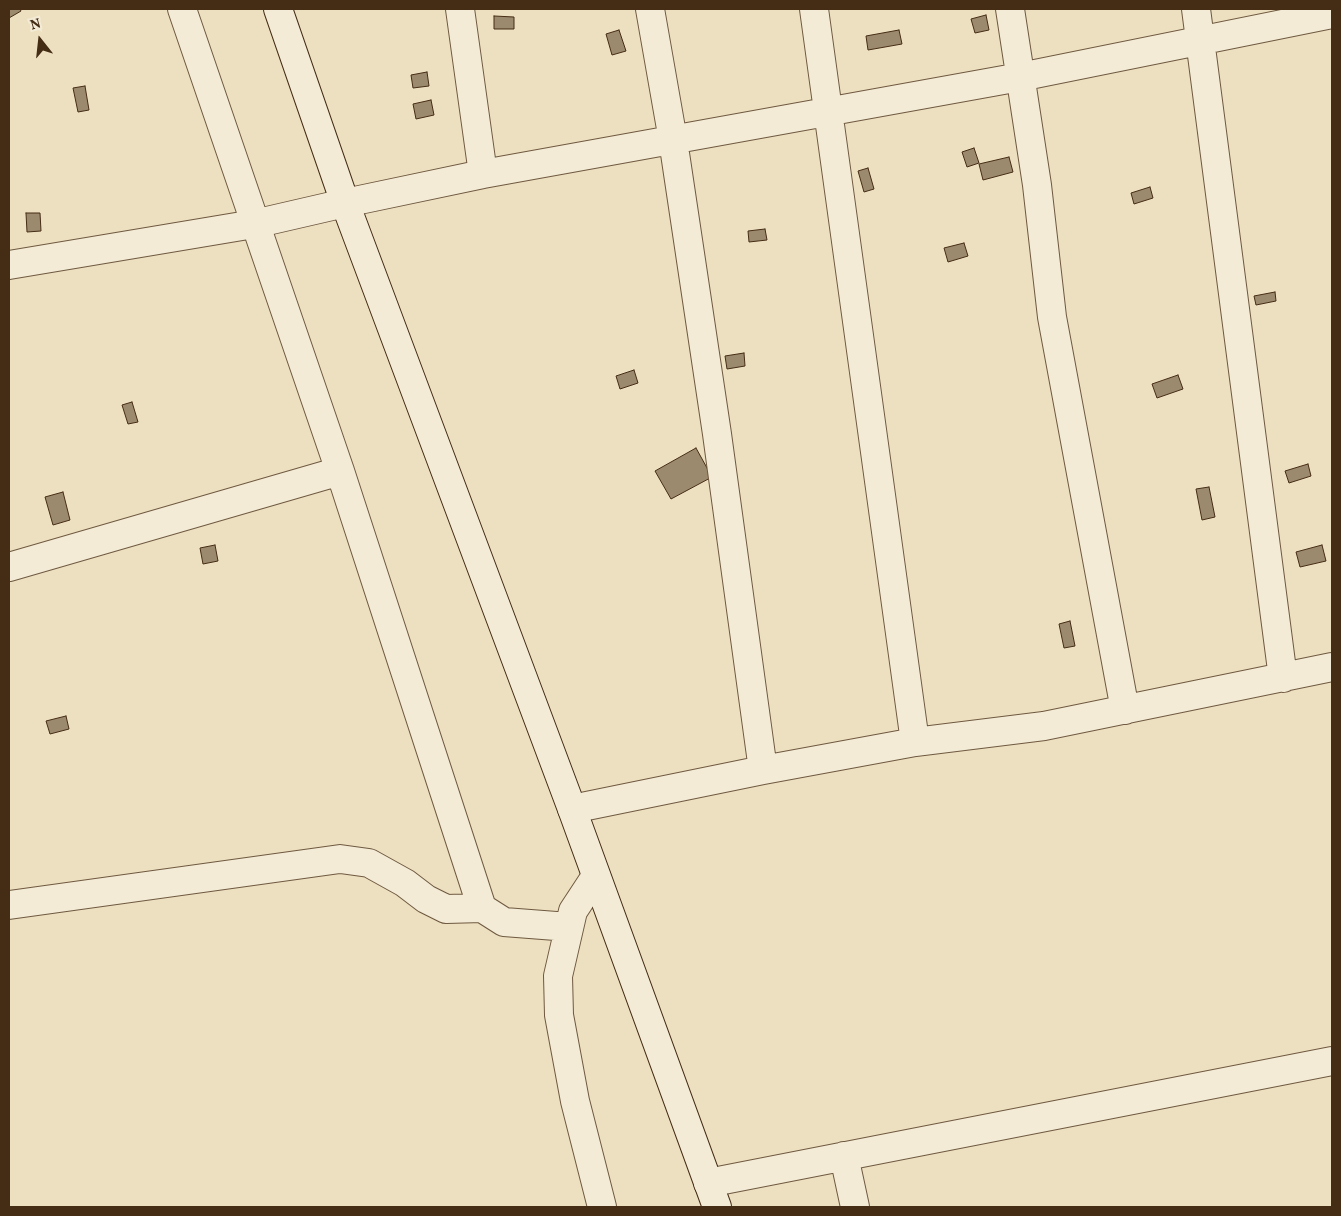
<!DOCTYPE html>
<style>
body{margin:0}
#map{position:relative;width:1341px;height:1216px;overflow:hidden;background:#ede0c0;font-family:Vollkorn,serif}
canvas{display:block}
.frame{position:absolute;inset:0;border:10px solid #452c15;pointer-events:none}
.north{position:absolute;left:15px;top:15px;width:50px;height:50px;-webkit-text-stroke:4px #f3ebd6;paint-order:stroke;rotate:344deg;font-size:14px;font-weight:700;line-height:20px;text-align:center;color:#452c15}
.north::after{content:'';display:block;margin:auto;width:18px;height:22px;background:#452c15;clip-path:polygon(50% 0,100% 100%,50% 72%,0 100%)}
</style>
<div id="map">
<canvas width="1341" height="1216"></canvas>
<div class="frame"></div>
<div class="north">N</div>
</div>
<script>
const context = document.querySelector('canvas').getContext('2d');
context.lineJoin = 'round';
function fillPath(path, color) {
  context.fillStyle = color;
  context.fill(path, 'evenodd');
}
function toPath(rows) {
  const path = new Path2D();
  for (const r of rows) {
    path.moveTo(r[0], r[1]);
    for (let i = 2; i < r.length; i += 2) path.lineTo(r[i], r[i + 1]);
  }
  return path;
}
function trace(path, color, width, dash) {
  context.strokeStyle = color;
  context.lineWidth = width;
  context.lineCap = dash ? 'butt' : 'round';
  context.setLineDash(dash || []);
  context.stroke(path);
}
const building = toPath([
 [9,9,20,9,21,11,9,18,9,9],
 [986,15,989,30,975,33,971,19,986,15],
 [494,16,514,17,514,29,494,29,494,16],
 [619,30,626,51,612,55,606,34,619,30],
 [899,30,902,44,868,50,866,36,899,30],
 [427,72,429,86,413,88,411,75,427,72],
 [85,86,89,110,78,112,73,88,85,86],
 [431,100,434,115,416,119,413,104,431,100],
 [974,148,979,163,967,167,962,152,974,148],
 [1009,157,1013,172,983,180,979,164,1009,157],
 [868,168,874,189,864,192,858,171,868,168],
 [1150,187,1153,198,1134,204,1131,193,1150,187],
 [26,213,40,213,41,231,27,232,26,213],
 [765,229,767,240,749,242,748,231,765,229],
 [964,243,968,256,948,262,944,248,964,243],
 [1275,292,1276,301,1256,305,1254,296,1275,292],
 [744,353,745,366,727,369,725,356,744,353],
 [634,370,638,383,620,389,616,376,634,370],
 [1178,375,1183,389,1157,398,1152,384,1178,375],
 [132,402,138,422,128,424,122,405,132,402],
 [696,448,712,477,671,499,655,471,696,448],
 [1308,464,1311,476,1289,483,1285,471,1308,464],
 [1209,487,1215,517,1202,520,1196,489,1209,487],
 [63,492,70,520,53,525,45,497,63,492],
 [215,545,218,561,203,564,200,548,215,545],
 [1322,545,1326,561,1300,567,1296,552,1322,545],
 [1070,621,1075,646,1064,648,1059,624,1070,621],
 [66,716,69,729,50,734,46,721,66,716]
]);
fillPath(building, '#9c8a6e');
trace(building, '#452c15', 1);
const street = toPath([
 [182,9,340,471,482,908],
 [460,9,483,174],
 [650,9,673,140,717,434,763,770],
 [814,9,915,742],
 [1010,9,1037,185,1052,317,1125,710],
 [1196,9,1283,678],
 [9,265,254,224,345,203,483,174,1020,77,1332,14],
 [9,567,340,471],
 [572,809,763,770,915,742,1044,726,1332,667],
 [596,876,573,911,558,976,559,1015,575,1101,602,1207],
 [9,905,340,859,369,863,405,883,426,899,446,909,482,908,504,922,569,927],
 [844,1156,855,1207],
 [708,1183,1332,1061]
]);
const secondary = toPath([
 [278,9,345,203,572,809,717,1207]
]);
trace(street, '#6f5940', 30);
trace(secondary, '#452c15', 30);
trace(street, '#f3ebd6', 28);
trace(secondary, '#f3ebd6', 28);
</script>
